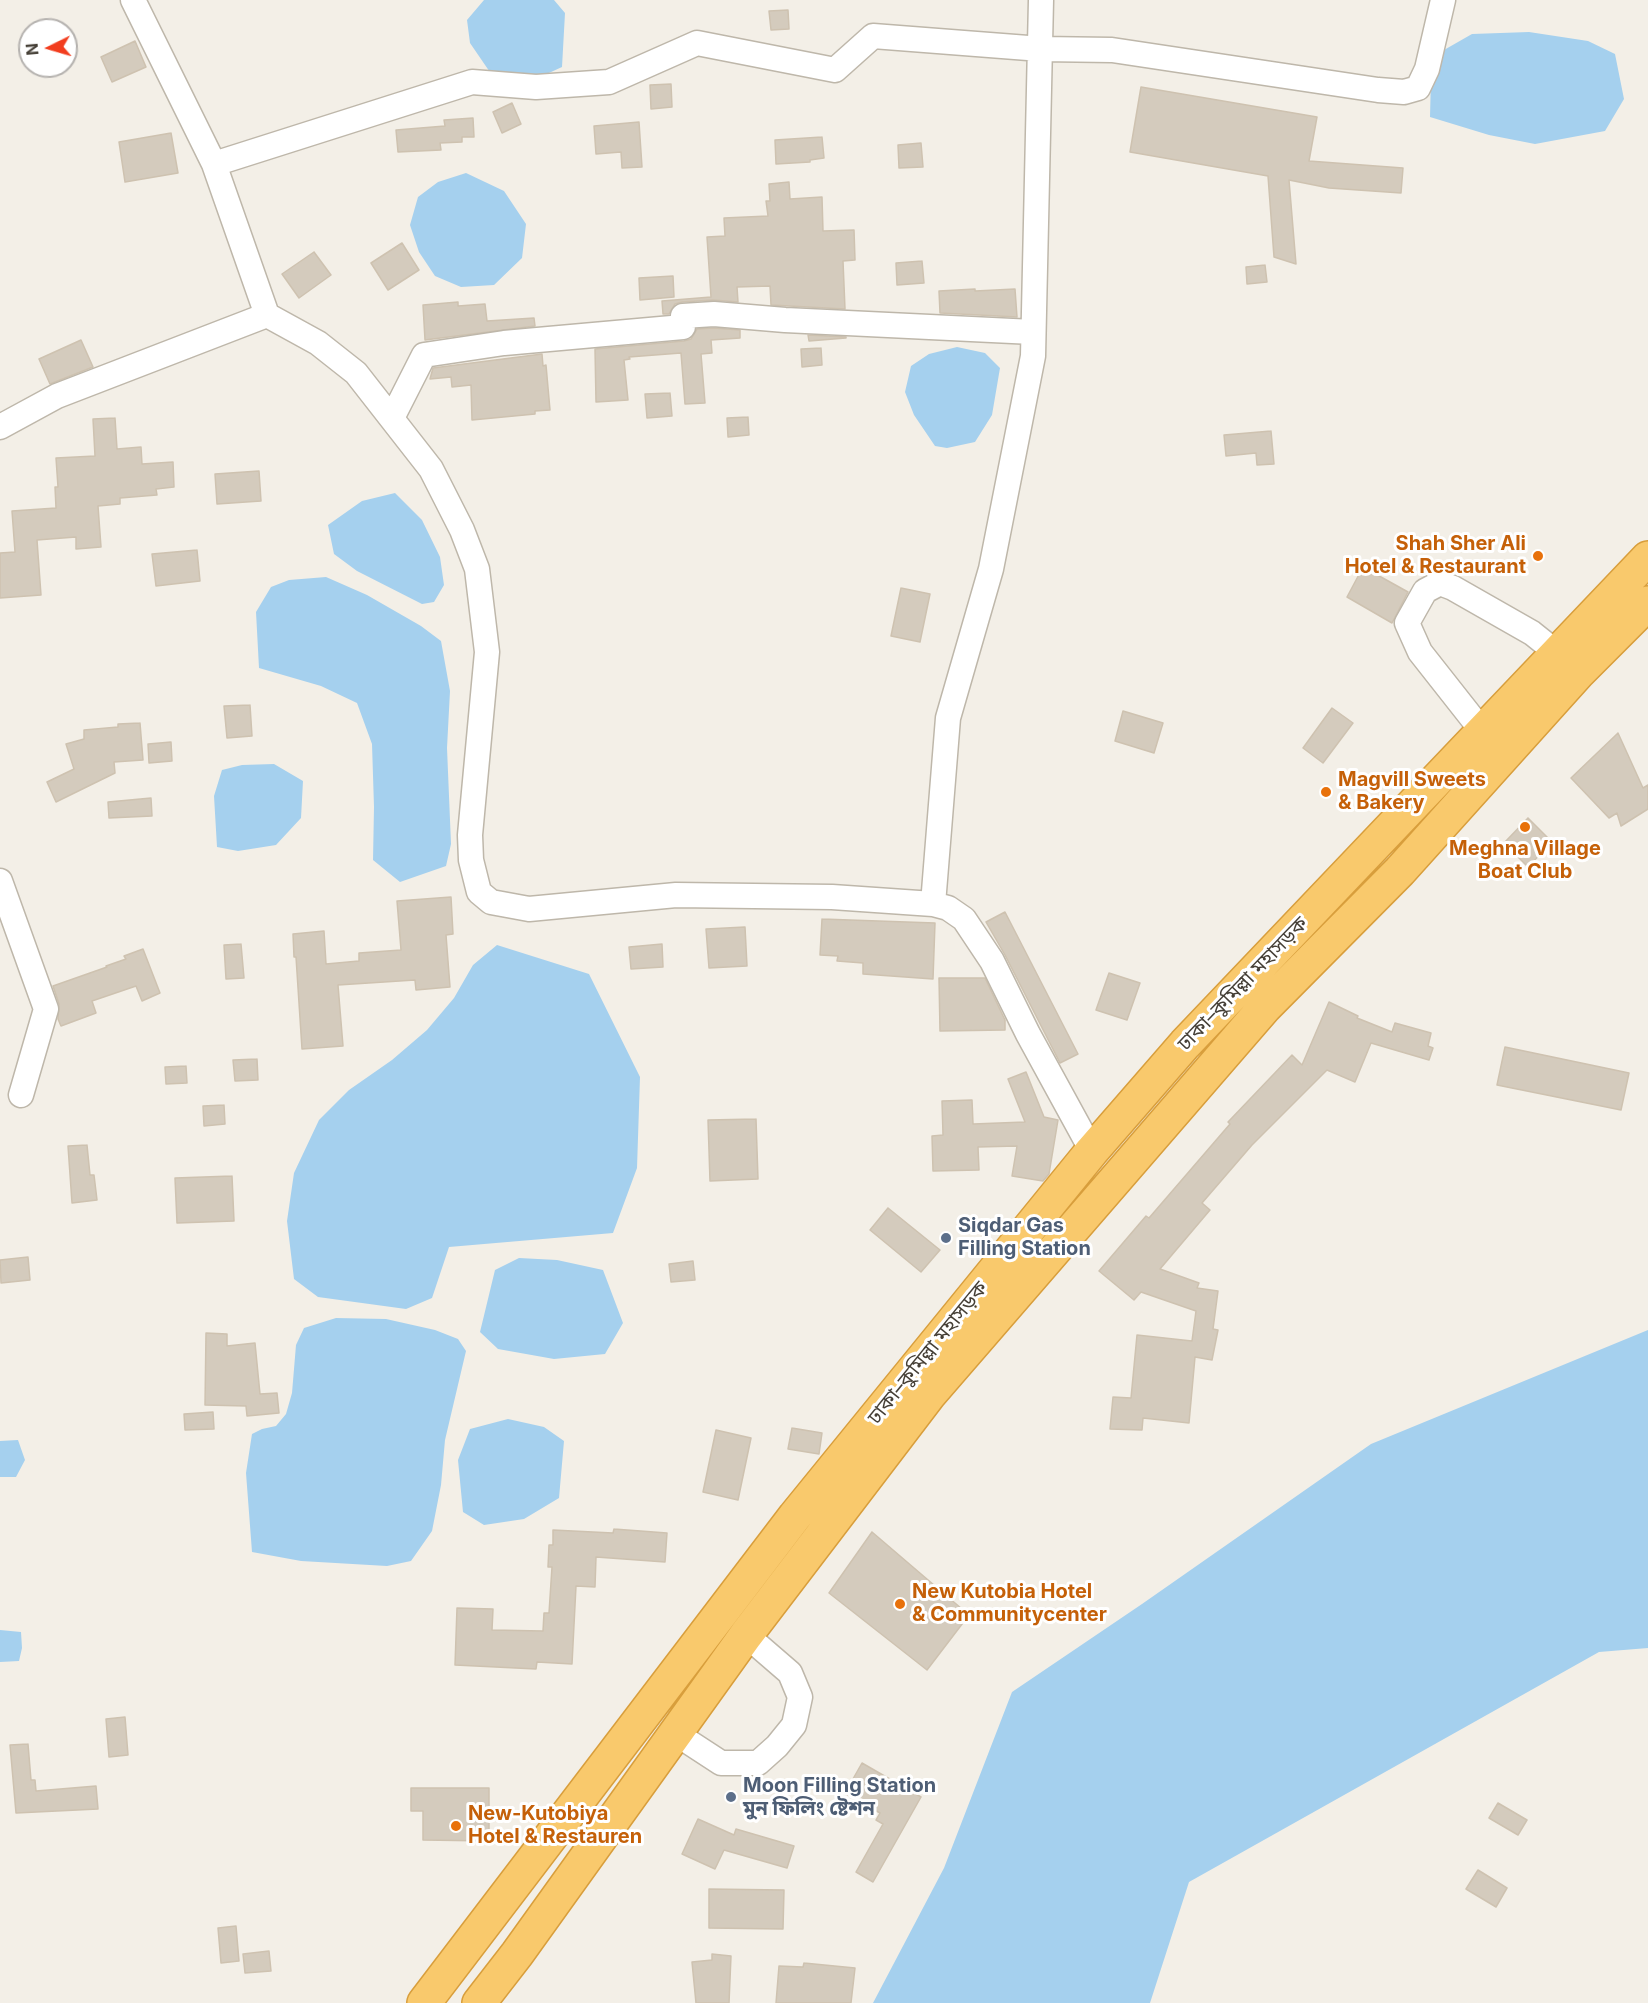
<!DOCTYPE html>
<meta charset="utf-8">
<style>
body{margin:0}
#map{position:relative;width:1648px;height:2003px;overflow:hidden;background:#f3efe7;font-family:Inter,sans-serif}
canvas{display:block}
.north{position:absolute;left:18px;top:18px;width:60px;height:60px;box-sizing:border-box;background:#fff;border:2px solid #b5b2af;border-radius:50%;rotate:265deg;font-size:16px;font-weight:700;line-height:24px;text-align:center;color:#453f36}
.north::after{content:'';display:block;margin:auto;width:21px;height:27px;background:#f23d1e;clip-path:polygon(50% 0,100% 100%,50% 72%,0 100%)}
</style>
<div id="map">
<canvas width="1648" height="2003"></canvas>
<div class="north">N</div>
</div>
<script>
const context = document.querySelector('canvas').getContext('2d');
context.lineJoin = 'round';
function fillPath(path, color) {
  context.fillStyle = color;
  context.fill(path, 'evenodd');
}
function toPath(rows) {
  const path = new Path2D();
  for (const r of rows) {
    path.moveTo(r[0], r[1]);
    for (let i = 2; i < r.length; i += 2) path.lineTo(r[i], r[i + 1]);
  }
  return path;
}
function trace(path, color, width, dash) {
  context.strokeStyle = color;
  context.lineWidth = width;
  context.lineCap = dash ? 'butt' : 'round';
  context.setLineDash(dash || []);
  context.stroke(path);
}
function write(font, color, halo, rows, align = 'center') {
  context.font = font + ' Inter,"Noto Sans Bengali",sans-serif';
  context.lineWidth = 6;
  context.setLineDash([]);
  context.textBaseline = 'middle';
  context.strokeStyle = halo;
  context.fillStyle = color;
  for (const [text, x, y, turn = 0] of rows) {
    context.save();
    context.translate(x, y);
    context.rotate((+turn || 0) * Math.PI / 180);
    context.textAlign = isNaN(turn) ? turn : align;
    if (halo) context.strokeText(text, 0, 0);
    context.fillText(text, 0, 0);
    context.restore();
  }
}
fillPath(toPath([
 [484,0,554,0,565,13,562,67,527,83,496,81,470,43,467,20],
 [1529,32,1588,41,1615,54,1624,99,1605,131,1535,144,1489,135,1430,117,1431,77,1437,54,1472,34],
 [466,173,504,191,526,224,522,258,494,285,461,287,435,276,419,252,410,225,418,197,438,182],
 [957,347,985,353,1000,368,992,415,975,442,947,448,935,446,914,415,905,392,911,366,929,354],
 [395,493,422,520,440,557,444,585,434,602,422,604,357,571,334,554,328,525,362,501],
 [326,577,367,595,421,626,441,641,450,691,447,748,451,844,446,866,400,882,373,860,374,807,372,744,357,703,321,686,259,668,256,612,271,587,289,580],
 [274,764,303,781,301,818,276,845,238,851,217,847,214,796,222,770,242,765],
 [497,945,589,974,640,1077,637,1168,613,1233,449,1247,432,1298,406,1309,318,1297,294,1279,287,1221,294,1173,319,1120,349,1090,392,1060,427,1030,454,998,473,965],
 [519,1258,557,1260,603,1270,623,1323,605,1354,554,1359,498,1349,480,1332,495,1270],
 [336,1318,386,1319,435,1330,458,1339,466,1351,445,1440,441,1485,432,1531,411,1561,387,1566,301,1561,252,1552,246,1473,252,1434,262,1429,276,1426,286,1414,292,1393,296,1345,304,1328],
 [1648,1330,1648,1648,1599,1652,1189,1882,1150,2003,873,2003,944,1868,1012,1692,1142,1604,1371,1444],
 [508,1419,544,1427,564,1441,559,1498,524,1519,484,1525,463,1512,458,1460,470,1429],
 [18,1440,25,1460,16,1477,0,1477,0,1441],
 [0,1630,21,1632,22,1648,19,1661,0,1662]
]), '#a5d0ee');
const building = toPath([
 [788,10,789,29,771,30,769,11,788,10],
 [135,41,146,67,112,82,101,57,135,41],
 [671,84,672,107,651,109,650,85,671,84],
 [1141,87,1317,117,1309,161,1403,168,1401,193,1329,188,1289,180,1296,264,1274,257,1268,176,1130,152,1141,87],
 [512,103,521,124,502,133,493,112,512,103],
 [473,118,474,137,462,137,462,142,440,143,441,150,398,152,396,130,445,126,444,120,473,118],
 [639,122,642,167,622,168,621,152,596,154,594,126,639,122],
 [171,133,178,173,125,182,119,142,171,133],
 [822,137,824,158,810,160,810,162,776,164,775,140,822,137],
 [921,143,923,167,899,168,898,145,921,143],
 [789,182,790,199,822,197,823,231,854,230,855,260,843,261,845,309,771,305,770,286,737,287,738,302,713,300,682,302,675,304,669,314,663,314,662,301,711,297,707,237,725,236,724,218,768,216,766,201,770,201,769,184,789,182],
 [402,243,419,270,388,290,371,263,402,243],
 [314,252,331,275,299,298,282,274,314,252],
 [922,261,924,283,897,285,896,263,922,261],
 [1265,265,1267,282,1247,284,1246,267,1265,265],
 [673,276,674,297,640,300,639,278,673,276],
 [975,289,975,291,1015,289,1017,317,940,313,939,291,975,289],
 [458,302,458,306,485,304,487,321,534,318,535,326,425,340,423,305,458,302],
 [714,328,740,330,740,338,711,340,712,353,701,354,705,403,685,404,681,353,629,357,630,359,624,360,628,400,596,402,595,349,684,341,691,339,697,329,714,328],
 [808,335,846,337,846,338,809,341,808,335],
 [81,340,93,367,50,384,39,359,81,340],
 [821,348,822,365,802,367,801,349,821,348],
 [542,354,543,366,546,365,550,410,535,411,535,414,472,420,471,385,452,387,451,377,430,379,433,368,542,354],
 [670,393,672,416,647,418,645,394,670,393],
 [748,417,749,435,728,437,727,418,748,417],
 [115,418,117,449,141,447,142,464,173,462,174,487,156,489,157,495,120,498,120,504,98,506,101,547,76,549,76,537,37,540,41,595,0,598,0,553,15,552,12,511,56,508,55,487,58,487,56,458,95,456,93,419,115,418],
 [1271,431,1274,464,1257,465,1256,453,1226,456,1224,435,1271,431],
 [259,471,261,501,217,504,215,474,259,471],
 [197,550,200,581,156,586,152,554,197,550],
 [1363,567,1408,592,1392,623,1347,597,1363,567],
 [901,588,930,594,920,642,891,636,901,588],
 [250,705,252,736,227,738,224,706,250,705],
 [1332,708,1353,723,1323,763,1303,748,1332,708],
 [1123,711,1163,723,1154,753,1115,741,1123,711],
 [140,723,143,760,114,762,115,773,56,802,47,782,74,769,66,744,84,739,84,730,118,727,118,724,140,723],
 [1618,733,1643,788,1648,785,1648,809,1621,826,1617,813,1609,818,1571,778,1618,733],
 [171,742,172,761,149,763,148,744,171,742],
 [151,798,152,816,109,818,108,802,151,798],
 [1528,818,1552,842,1528,867,1504,843,1528,818],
 [451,897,453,934,446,935,450,987,416,990,415,980,338,985,343,1046,302,1049,296,957,294,957,293,934,324,931,326,964,359,961,359,953,401,950,397,901,451,897],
 [1005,912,1078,1054,1060,1063,1005,955,986,922,1005,912],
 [822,919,935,923,933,979,863,974,863,963,837,961,838,956,820,955,822,919],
 [745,927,747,966,709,968,706,929,745,927],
 [241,944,244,978,226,979,224,945,241,944],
 [662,944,663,967,631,969,629,947,662,944],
 [143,949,160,993,142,1001,136,986,92,1001,96,1013,61,1026,58,1019,59,1004,53,986,107,967,106,966,126,959,124,956,143,949],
 [1109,973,1140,983,1127,1020,1096,1010,1109,973],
 [939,978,985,978,1005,1020,1005,1030,940,1031,939,978],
 [1329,1002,1358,1016,1357,1018,1392,1032,1395,1023,1431,1033,1428,1046,1433,1048,1429,1060,1371,1043,1355,1082,1327,1070,1252,1145,1202,1203,1210,1210,1160,1269,1199,1283,1197,1288,1218,1291,1213,1329,1218,1330,1212,1360,1195,1357,1189,1423,1143,1418,1142,1430,1110,1429,1113,1397,1131,1398,1137,1335,1192,1341,1196,1311,1141,1292,1134,1300,1099,1271,1146,1216,1149,1218,1230,1124,1228,1122,1292,1055,1302,1065,1329,1002],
 [1505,1047,1629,1073,1621,1110,1497,1085,1505,1047],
 [257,1059,258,1080,235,1081,233,1060,257,1059],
 [186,1066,187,1083,166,1084,165,1067,186,1066],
 [1026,1072,1044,1117,1058,1120,1049,1174,1043,1181,1012,1176,1017,1146,978,1147,979,1170,933,1171,932,1136,943,1135,942,1101,972,1100,973,1124,1025,1122,1008,1079,1026,1072],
 [224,1105,225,1124,204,1126,203,1106,224,1105],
 [756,1119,758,1179,710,1181,708,1120,756,1119],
 [87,1145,90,1175,94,1175,97,1200,72,1203,68,1146,87,1145],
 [232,1176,234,1221,177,1223,175,1178,232,1176],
 [888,1208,940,1250,921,1272,870,1230,888,1208],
 [28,1257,30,1280,1,1283,0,1260,28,1257],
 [693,1261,695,1280,671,1282,669,1264,693,1261],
 [206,1333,227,1334,227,1346,255,1343,260,1394,277,1393,279,1413,247,1416,246,1406,205,1405,206,1333],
 [213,1412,214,1429,185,1430,184,1414,213,1412],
 [792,1428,822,1433,819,1454,788,1449,792,1428],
 [716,1430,751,1438,738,1500,703,1492,716,1430],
 [614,1529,667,1533,665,1562,596,1557,595,1587,576,1586,572,1664,537,1662,536,1669,455,1665,457,1608,493,1609,492,1630,543,1631,544,1613,549,1613,552,1567,548,1567,549,1545,553,1545,553,1530,613,1533,614,1529],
 [872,1532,969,1615,927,1670,829,1593,872,1532],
 [125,1717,128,1755,109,1757,106,1719,125,1717],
 [28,1744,31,1780,35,1780,36,1791,96,1786,98,1809,16,1813,10,1745,28,1744],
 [862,1763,921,1797,873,1882,856,1872,883,1824,876,1820,880,1813,845,1793,862,1763],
 [411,1788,489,1788,489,1841,423,1840,423,1811,411,1811,411,1788],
 [1498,1803,1527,1820,1518,1835,1489,1818,1498,1803],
 [698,1819,734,1835,736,1829,794,1846,787,1868,724,1850,715,1869,682,1854,698,1819],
 [1478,1870,1507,1888,1496,1907,1466,1889,1478,1870],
 [709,1889,784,1890,783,1929,709,1928,709,1889],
 [236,1926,239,1961,221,1963,218,1928,236,1926],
 [269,1951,271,1971,245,1973,243,1954,269,1951],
 [712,1954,731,1956,729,2003,696,2003,692,1962,712,1960,712,1954],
 [804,1963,855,1968,851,2003,776,2003,779,1966,803,1967,804,1963]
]);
fillPath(building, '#d4cbbd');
trace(building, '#cec2b0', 1.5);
const minor = toPath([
 [133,0,214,164,267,315,318,343,356,373,431,469,462,530,477,569,487,652,470,835,471,860,479,892,491,902,529,909,676,895,832,897,933,904,948,908,964,919,992,961,1028,1034,1092,1151],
 [214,164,472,82,536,87,609,82,697,43,835,70,873,36,1041,49,1112,50,1378,90,1404,92,1418,88,1427,69,1443,0],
 [392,418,424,355,504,343,683,327,683,316,714,314,785,320,1033,332],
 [0,427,57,396,267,315],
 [1483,732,1420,652,1407,623,1425,591,1440,583,1453,588,1532,633,1557,653],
 [0,881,46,1009,21,1095],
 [933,904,948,718,991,569,1033,356,1041,0],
 [675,1733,721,1763,758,1763,777,1746,794,1725,800,1697,790,1673,746,1635]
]);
const highway = toPath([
 [424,2003,795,1516,1092,1151,1185,1044,1648,558],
 [479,2003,517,1954,746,1635,929,1395,1265,1007,1400,871,1579,672,1648,603]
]);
trace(minor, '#beb7aa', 27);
trace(highway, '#d89e3c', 36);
trace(minor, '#fff', 24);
trace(highway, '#f9c96c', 33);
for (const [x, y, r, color] of [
 [1538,556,6,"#e8710a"],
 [1326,792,6,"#e8710a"],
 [1525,827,6,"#e8710a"],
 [946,1238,6,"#5c6f8a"],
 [900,1604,6,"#e8710a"],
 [731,1797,6,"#5c6f8a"],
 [456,1826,6,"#e8710a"]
]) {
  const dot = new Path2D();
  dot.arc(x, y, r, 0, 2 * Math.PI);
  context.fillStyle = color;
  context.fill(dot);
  trace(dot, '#fff', 2);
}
write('bold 20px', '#c56008', '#fff', [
 ["Shah Sher Ali",1526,544,"right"],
 ["Hotel & Restaurant",1526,567,"right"],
 ["Magvill Sweets",1338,780],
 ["& Bakery",1338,803],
 ["Meghna Village",1525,849,"center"],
 ["Boat Club",1525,872,"center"],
 ["New Kutobia Hotel",912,1592],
 ["& Communitycenter",912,1615],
 ["New-Kutobiya",468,1814],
 ["Hotel & Restauren",468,1837]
], 'left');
write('20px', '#453f36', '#fff', [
 ["ঢাকা–কুমিল্লা মহাসড়ক",1243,984,-46],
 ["ঢাকা–কুমিল্লা মহাসড়ক",928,1353,-51]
]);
write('bold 20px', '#4e5e75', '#fff', [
 ["Siqdar Gas",958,1226],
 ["Filling Station",958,1249],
 ["Moon Filling Station",743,1786],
 ["মুন ফিলিং ষ্টেশন",743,1809]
], 'left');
</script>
